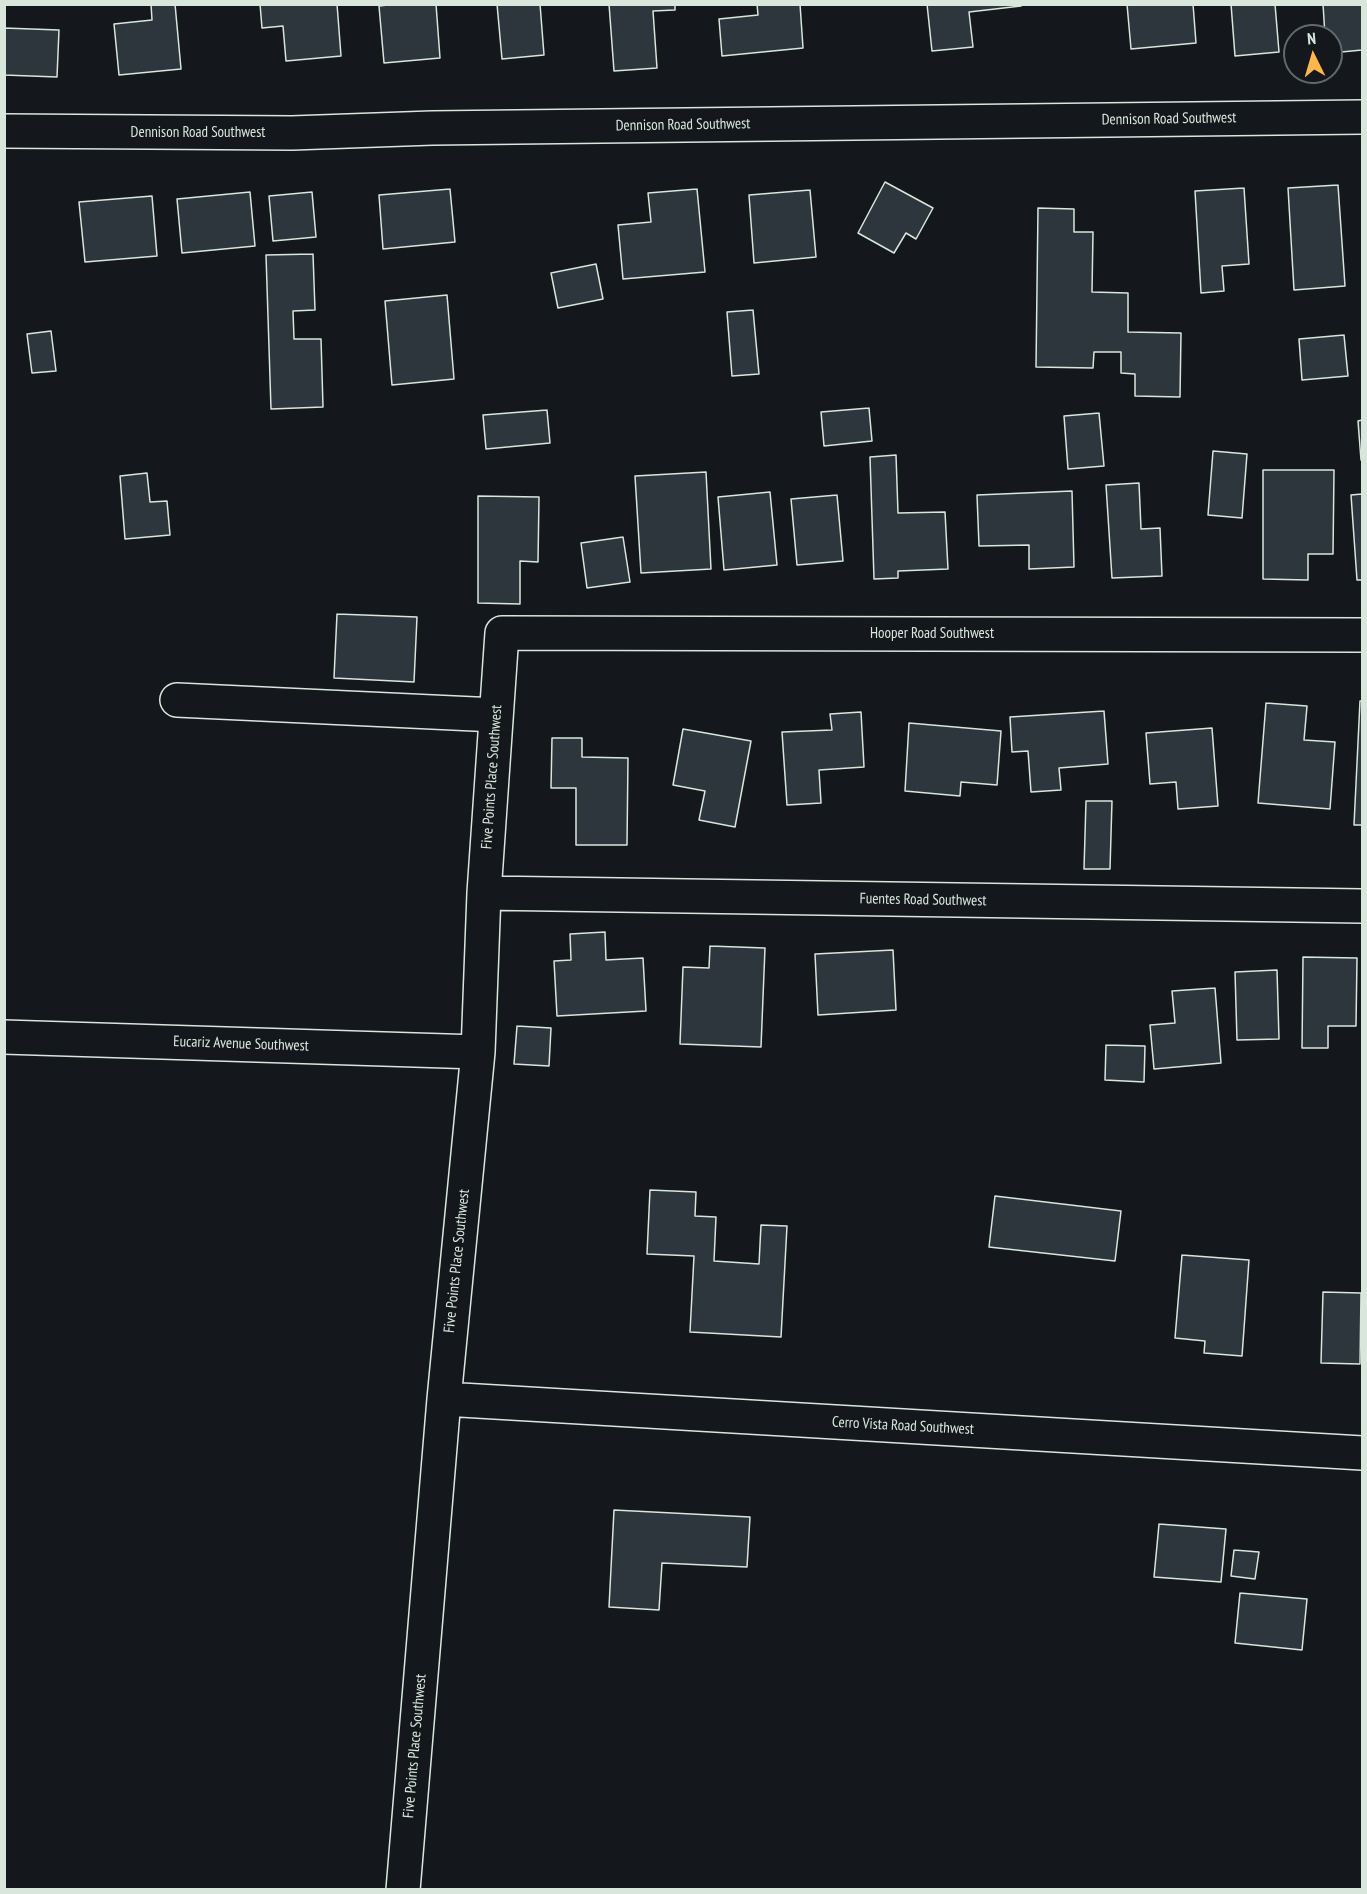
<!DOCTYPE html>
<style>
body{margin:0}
#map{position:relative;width:1367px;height:1894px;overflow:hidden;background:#14181c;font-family:"PT Sans Narrow",sans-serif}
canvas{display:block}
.frame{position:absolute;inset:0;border:6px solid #d8e6dc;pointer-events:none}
.north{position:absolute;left:1283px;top:24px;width:60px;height:60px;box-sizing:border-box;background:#14181c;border:2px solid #626a69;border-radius:50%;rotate:355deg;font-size:16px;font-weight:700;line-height:24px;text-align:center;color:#d8e6dc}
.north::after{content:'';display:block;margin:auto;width:21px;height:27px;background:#ffb74d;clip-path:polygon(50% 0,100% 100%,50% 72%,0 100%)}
</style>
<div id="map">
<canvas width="1367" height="1894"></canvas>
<div class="frame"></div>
<div class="north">N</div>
</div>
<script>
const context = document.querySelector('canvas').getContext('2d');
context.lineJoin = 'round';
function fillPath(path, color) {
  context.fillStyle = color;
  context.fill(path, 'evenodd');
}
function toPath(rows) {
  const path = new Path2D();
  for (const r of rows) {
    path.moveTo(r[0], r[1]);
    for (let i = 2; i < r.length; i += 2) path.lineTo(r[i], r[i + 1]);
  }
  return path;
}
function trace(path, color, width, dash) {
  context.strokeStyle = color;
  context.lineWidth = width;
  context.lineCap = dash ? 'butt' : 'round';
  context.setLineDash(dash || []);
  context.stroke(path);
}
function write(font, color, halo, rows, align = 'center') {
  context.font = font + ' "PT Sans Narrow",sans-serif';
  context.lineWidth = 4.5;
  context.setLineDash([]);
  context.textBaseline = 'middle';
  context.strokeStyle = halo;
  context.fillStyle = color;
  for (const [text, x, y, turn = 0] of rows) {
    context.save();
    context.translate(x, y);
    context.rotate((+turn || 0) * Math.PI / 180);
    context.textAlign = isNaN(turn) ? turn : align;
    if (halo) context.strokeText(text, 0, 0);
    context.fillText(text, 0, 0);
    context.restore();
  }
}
const building = toPath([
 [151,4,175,4,181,69,119,75,114,24,152,20,151,4],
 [260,4,337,4,341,56,286,61,283,26,262,28,260,4],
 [397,4,436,4,440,58,384,63,379,6,397,4],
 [497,4,540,4,544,55,502,59,497,4],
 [609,4,675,4,675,10,653,11,657,68,614,71,609,4],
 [757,4,800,4,803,48,722,56,719,19,758,15,757,4],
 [927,4,1020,4,1021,6,969,12,973,47,932,51,927,4],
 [1127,4,1193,4,1196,43,1131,49,1127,4],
 [1231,4,1275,4,1279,52,1235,56,1231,4],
 [1323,4,1362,4,1362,50,1331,53,1331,36,1325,36,1323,4],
 [4,28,59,30,57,77,4,75,4,28],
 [885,182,933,208,916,239,906,233,894,253,858,233,885,182],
 [1338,185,1345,286,1294,290,1288,188,1338,185],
 [1244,188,1249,264,1222,266,1224,291,1201,293,1195,191,1244,188],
 [450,189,455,242,383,249,379,195,450,189],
 [697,189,705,272,623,279,618,225,651,222,648,193,697,189],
 [810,190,816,257,754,263,749,195,810,190],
 [250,192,255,246,182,253,177,199,250,192],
 [312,192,316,237,273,241,269,196,312,192],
 [152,196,157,256,85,262,79,202,152,196],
 [1038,208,1074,209,1074,232,1093,232,1092,292,1128,293,1128,332,1181,333,1180,397,1135,396,1135,374,1121,373,1121,352,1094,352,1093,368,1036,367,1038,208],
 [313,254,315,310,293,311,294,339,321,339,323,407,271,409,266,255,313,254],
 [596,264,603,299,558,308,551,273,596,264],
 [447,295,454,379,392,385,385,301,447,295],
 [753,310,759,374,732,376,727,312,753,310],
 [51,331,56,371,32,373,27,334,51,331],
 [1344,335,1348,376,1302,380,1299,339,1344,335],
 [869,408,872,441,824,446,821,412,869,408],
 [547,410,550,443,486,449,483,415,547,410],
 [1099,413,1104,466,1068,469,1064,416,1099,413],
 [1362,420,1362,460,1361,460,1358,421,1362,420],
 [1213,451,1247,454,1242,518,1208,515,1213,451],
 [896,455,898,513,945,512,948,569,898,571,898,578,874,579,870,457,896,455],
 [1263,470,1334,470,1333,554,1308,554,1308,580,1263,579,1263,470],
 [706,472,711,569,641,573,635,476,706,472],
 [147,473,150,502,167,501,170,535,125,539,120,476,147,473],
 [1139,483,1141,529,1160,528,1162,576,1112,578,1106,485,1139,483],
 [1072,491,1074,567,1029,569,1029,545,979,546,977,495,1072,491],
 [770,492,777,565,724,570,718,497,770,492],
 [1362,494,1362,580,1357,580,1351,495,1362,494],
 [837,495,843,561,797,565,791,499,837,495],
 [478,496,539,497,538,562,520,561,520,604,478,603,478,496],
 [623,537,630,582,587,588,581,543,623,537],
 [337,614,417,617,414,682,334,678,337,614],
 [1360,701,1362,701,1362,825,1354,825,1360,701],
 [1266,703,1307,706,1304,740,1335,742,1330,809,1258,803,1266,703],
 [1104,711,1108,764,1059,768,1061,790,1031,792,1028,751,1012,752,1010,717,1104,711],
 [861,712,864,767,819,770,821,803,787,805,782,732,832,730,830,714,861,712],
 [909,723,1001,731,997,785,961,782,960,796,905,791,909,723],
 [1212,728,1218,806,1178,809,1176,782,1150,784,1146,733,1212,728],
 [683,729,751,741,735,827,699,820,705,791,673,785,683,729],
 [552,738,582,738,582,757,628,758,627,845,576,845,576,788,551,788,552,738],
 [1086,801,1112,801,1110,869,1084,869,1086,801],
 [605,932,606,960,643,958,646,1011,557,1016,554,961,571,960,570,934,605,932],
 [710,946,765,948,761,1047,680,1044,683,967,709,968,710,946],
 [893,950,896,1010,818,1015,815,954,893,950],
 [1303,957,1357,958,1356,1026,1328,1026,1328,1048,1302,1048,1303,957],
 [1277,970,1279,1039,1237,1040,1235,972,1277,970],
 [1215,988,1221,1063,1154,1069,1150,1025,1175,1023,1172,991,1215,988],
 [517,1026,551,1028,549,1066,514,1064,517,1026],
 [1106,1045,1145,1046,1144,1082,1105,1080,1106,1045],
 [650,1190,696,1192,695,1216,716,1217,714,1261,759,1264,761,1225,787,1226,781,1337,690,1332,694,1256,647,1254,650,1190],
 [995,1196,1121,1211,1115,1261,989,1247,995,1196],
 [1182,1255,1249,1260,1242,1356,1204,1353,1205,1341,1175,1338,1182,1255],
 [1323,1292,1361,1293,1360,1364,1321,1363,1323,1292],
 [614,1510,750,1517,747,1567,662,1563,659,1610,609,1607,614,1510],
 [1159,1524,1226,1529,1221,1582,1154,1577,1159,1524],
 [1234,1550,1259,1552,1255,1579,1231,1576,1234,1550],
 [1240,1593,1307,1599,1302,1650,1235,1643,1240,1593]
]);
fillPath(building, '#2c363c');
trace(building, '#d8e6dc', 1.5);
const minor = toPath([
 [4,131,292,133,432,128,1362,117],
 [177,700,496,715],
 [484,893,1362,906],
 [4,1037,478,1052],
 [444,1399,1362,1453],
 [403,1890,444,1399,478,1052,484,893,502,633,1362,635]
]);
trace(minor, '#d8e6dc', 36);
trace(minor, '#14181c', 33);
write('15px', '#d8e6dc', '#14181c', [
 ["Dennison Road Southwest",1169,119,-1],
 ["Dennison Road Southwest",683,125,-1],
 ["Dennison Road Southwest",198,133],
 ["Hooper Road Southwest",932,634],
 ["Five Points Place Southwest",492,777,-86],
 ["Fuentes Road Southwest",923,900,1],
 ["Eucariz Avenue Southwest",241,1044,2],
 ["Five Points Place Southwest",457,1261,-84],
 ["Cerro Vista Road Southwest",903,1426,3],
 ["Five Points Place Southwest",415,1746,-85]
]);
</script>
